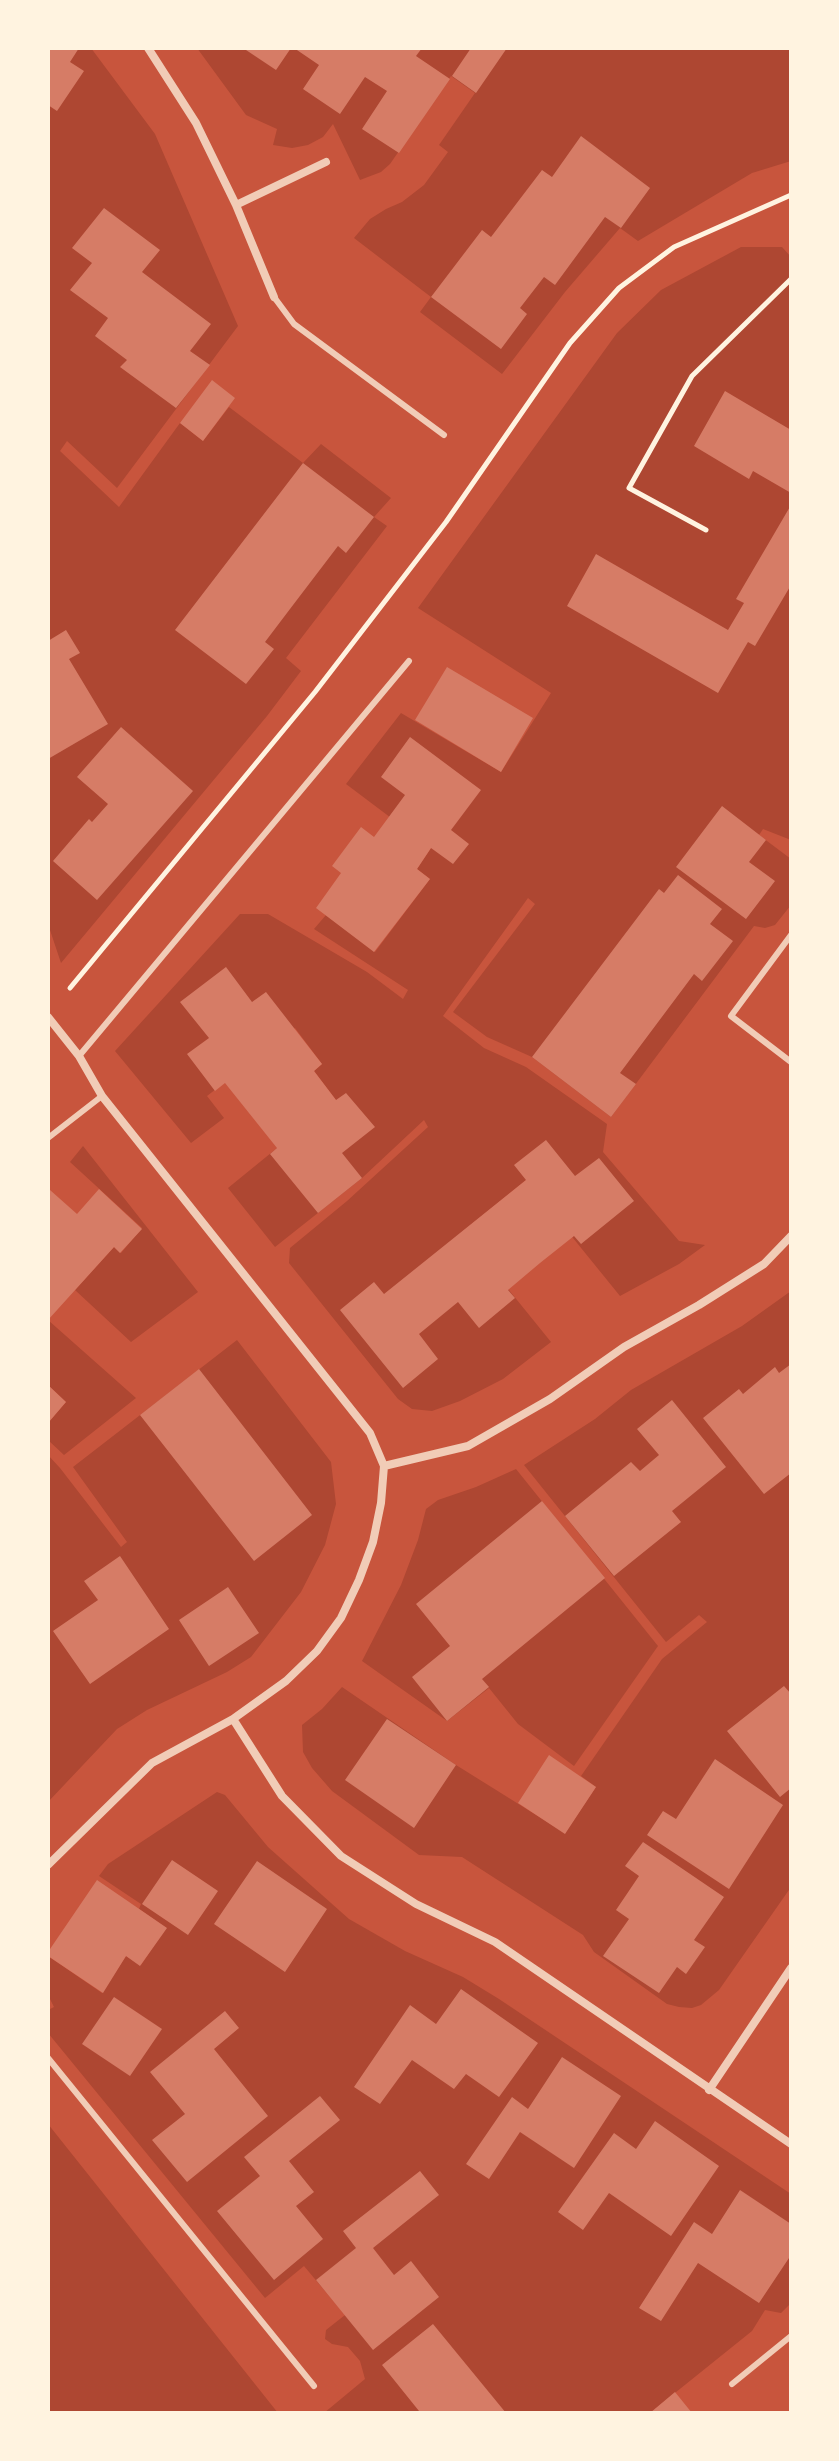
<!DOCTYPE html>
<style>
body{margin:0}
#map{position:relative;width:839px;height:2461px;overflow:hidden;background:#c8553d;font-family:Raleway,sans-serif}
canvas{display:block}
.frame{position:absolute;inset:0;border:50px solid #fff3e0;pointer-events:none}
</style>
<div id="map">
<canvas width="839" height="2461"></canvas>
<div class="frame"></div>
</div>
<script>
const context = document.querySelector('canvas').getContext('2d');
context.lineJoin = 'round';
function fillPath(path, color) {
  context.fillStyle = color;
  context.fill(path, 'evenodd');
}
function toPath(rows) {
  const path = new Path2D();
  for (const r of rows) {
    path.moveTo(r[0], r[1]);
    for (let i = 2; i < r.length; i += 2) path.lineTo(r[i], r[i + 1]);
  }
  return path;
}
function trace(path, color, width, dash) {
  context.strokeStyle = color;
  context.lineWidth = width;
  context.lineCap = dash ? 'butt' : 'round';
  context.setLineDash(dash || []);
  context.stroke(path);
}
fillPath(toPath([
 [48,48,91,48,155,134,238,326,117,488,67,441,60,451,119,507,180,423,203,441,229,407,303,463,321,444,391,498,374,517,387,526,286,658,301,671,267,716,61,963,48,924],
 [197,48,791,48,791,161,752,173,638,241,620,228,565,292,502,374,420,312,431,297,354,238,370,219,386,209,402,202,424,185,448,152,439,145,475,93,451,76,390,164,381,172,360,180,333,124,323,137,308,145,292,148,273,145,277,129,246,115],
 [741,247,782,247,791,257,791,840,763,829,759,835,791,859,791,905,775,925,765,928,754,926,611,1117,532,1057,487,1037,453,1012,535,904,528,898,443,1016,484,1048,526,1067,607,1124,603,1152,679,1241,705,1245,679,1264,620,1296,526,1180,462,1232,551,1342,503,1379,460,1401,432,1411,412,1409,398,1399,289,1263,290,1248,347,1201,428,1127,424,1120,362,1178,275,1247,228,1188,336,1100,314,1071,322,1064,295,1028,207,1096,224,1118,191,1143,115,1051,240,914,268,914,367,972,403,999,408,990,314,929,326,915,375,952,430,879,417,869,431,848,346,784,401,713,501,772,551,693,418,608,617,333,661,290],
 [83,1146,198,1292,131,1342,75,1290,114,1247,121,1253,142,1228,70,1162],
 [791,1291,791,1887,719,1990,701,2005,692,2008,679,2007,667,2004,594,1952,583,1935,462,1857,419,1855,332,1791,312,1768,303,1752,302,1725,322,1709,342,1687,456,1765,565,1833,596,1787,581,1776,662,1659,707,1622,699,1615,666,1642,524,1465,595,1419,631,1390,742,1326],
 [48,1320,136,1398,64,1455,48,1440,48,1423,66,1402,48,1385],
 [237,1340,331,1462,336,1504,325,1545,301,1592,251,1657,227,1672,147,1710,117,1729,48,1802,48,1455,60,1468,121,1547,127,1542,73,1467],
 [516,1469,658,1646,574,1766,518,1724,489,1688,447,1721,362,1661,401,1585,418,1540,426,1509,438,1500,476,1487],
 [217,1792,225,1795,268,1847,349,1919,405,1951,463,1977,499,1999,791,2194,791,2303,781,2313,765,2310,752,2331,650,2413,324,2413,365,2379,360,2361,348,2347,332,2344,325,2339,326,2330,345,2315,304,2266,265,2298,48,2033,48,2010,54,2007,48,1995,48,1956,102,1993,126,1956,141,1965,166,1928,139,1909,141,1904,99,1876,108,1864],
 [48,2124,278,2413,48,2413]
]), '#ae4732');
fillPath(toPath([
 [48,48,79,48,70,62,84,71,57,111,48,105],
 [243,48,291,48,276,70],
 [294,48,422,48,416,56,450,79,399,153,362,129,387,91,365,77,340,114,303,89,319,65],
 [471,48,507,48,476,93,452,76],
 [581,136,650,188,621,228,605,217,555,285,544,277,520,308,527,314,501,349,431,297,482,230,491,237,542,170,552,177],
 [104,208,160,250,142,272,211,324,190,351,210,365,176,408,120,367,127,360,95,336,108,318,70,290,92,263,72,248],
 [212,380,235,398,203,441,180,423],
 [725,391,791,430,791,493,753,471,749,479,694,446],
 [303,463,374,517,346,553,338,546,290,609,265,642,274,649,246,684,175,630],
 [791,505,791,585,755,646,748,642,718,693,567,606,596,554,728,630,744,603,736,599],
 [66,630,80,653,69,659,108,724,48,759,48,641],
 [447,667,533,718,501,772,415,720],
 [121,727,193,791,97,900,53,861,89,819,92,822,108,804,77,777],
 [410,737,481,790,451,830,469,844,453,864,431,848,417,869,430,879,374,952,316,908,341,873,332,866,361,827,374,837,405,795,381,777],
 [722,806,766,840,749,862,775,881,746,919,676,867],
 [678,875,722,909,710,924,733,941,702,981,694,974,620,1073,636,1084,611,1117,532,1057,659,889,664,893],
 [226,967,252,1002,266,992,322,1064,314,1071,336,1100,346,1093,375,1127,342,1153,362,1178,318,1213,270,1154,277,1148,225,1083,215,1091,187,1054,209,1038,180,1002],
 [546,1140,575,1176,599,1158,634,1201,581,1244,574,1236,540,1263,508,1290,515,1298,479,1328,458,1302,419,1334,438,1359,403,1388,340,1310,374,1282,384,1294,526,1180,514,1165],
 [99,1189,142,1229,120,1253,114,1247,48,1320,48,1193,50,1190,77,1214],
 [791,1364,791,1473,764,1494,703,1418,739,1389,743,1394,775,1367,779,1373],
 [199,1369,312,1515,254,1561,140,1415],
 [48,1385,66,1402,48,1423],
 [672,1400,726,1467,672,1511,681,1522,614,1576,565,1516,631,1462,640,1471,659,1455,637,1429],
 [542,1501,605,1578,482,1679,489,1687,447,1721,412,1677,450,1646,416,1604],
 [120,1556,169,1629,90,1684,53,1631,98,1600,84,1581],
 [228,1587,259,1633,209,1666,179,1620],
 [784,1686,791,1694,791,1788,780,1797,727,1731],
 [387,1719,456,1765,414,1828,345,1780],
 [549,1755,596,1787,565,1834,518,1803],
 [715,1759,783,1805,729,1889,647,1835,663,1811,676,1819],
 [643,1842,724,1897,694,1940,705,1947,686,1974,677,1967,659,1993,603,1956,629,1919,616,1910,639,1876,625,1866],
 [172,1860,218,1891,188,1935,142,1904],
 [257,1861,327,1909,285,1972,214,1924],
 [97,1880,167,1928,140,1966,126,1956,103,1993,48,1956,48,1952],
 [461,1989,538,2043,499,2097,466,2074,454,2089,412,2060,380,2104,354,2087,410,2005,436,2024],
 [114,1997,162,2029,130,2076,82,2044],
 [225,2011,239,2028,214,2049,268,2116,187,2182,152,2140,185,2114,150,2072],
 [562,2057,621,2096,574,2168,520,2132,489,2179,466,2164,512,2097,528,2109],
 [320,2096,340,2120,289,2161,314,2192,296,2206,323,2239,274,2280,217,2211,260,2176,244,2157],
 [655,2121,719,2166,671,2236,609,2193,583,2230,558,2212,614,2133,636,2149],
 [420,2171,439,2195,373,2248,394,2275,411,2261,439,2297,373,2350,316,2280,356,2248,343,2231],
 [740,2190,791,2224,791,2255,759,2303,698,2263,661,2321,639,2308,694,2222,712,2234],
 [433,2324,506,2413,417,2413,419,2411,382,2365],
 [675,2392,692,2413,650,2413]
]), '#d67c66');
trace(toPath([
 [706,530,629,488,692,376,791,279],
 [70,988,315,692,446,522,570,343,619,288,674,247,791,195]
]), '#fff3e0', 5);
trace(toPath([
 [274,297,294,324,444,435],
 [791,935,731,1016,791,1062],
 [79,1056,409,661],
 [48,1138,102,1096],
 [48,2058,314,2386],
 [732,2384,791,2336]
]), '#f1ccb7', 6);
trace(toPath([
 [148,48,196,123,236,205,274,297],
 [236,205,326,162],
 [48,1017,79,1056,102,1096,370,1433,384,1466,381,1503,373,1542,359,1580,341,1618,317,1651,286,1681,233,1719,152,1763,48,1865],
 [384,1466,468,1446,550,1399,624,1347,699,1305,764,1264,791,1236],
 [233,1719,282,1796,341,1856,416,1904,495,1942,791,2144],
 [709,2090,791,1968]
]), '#f1ccb7', 8);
</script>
